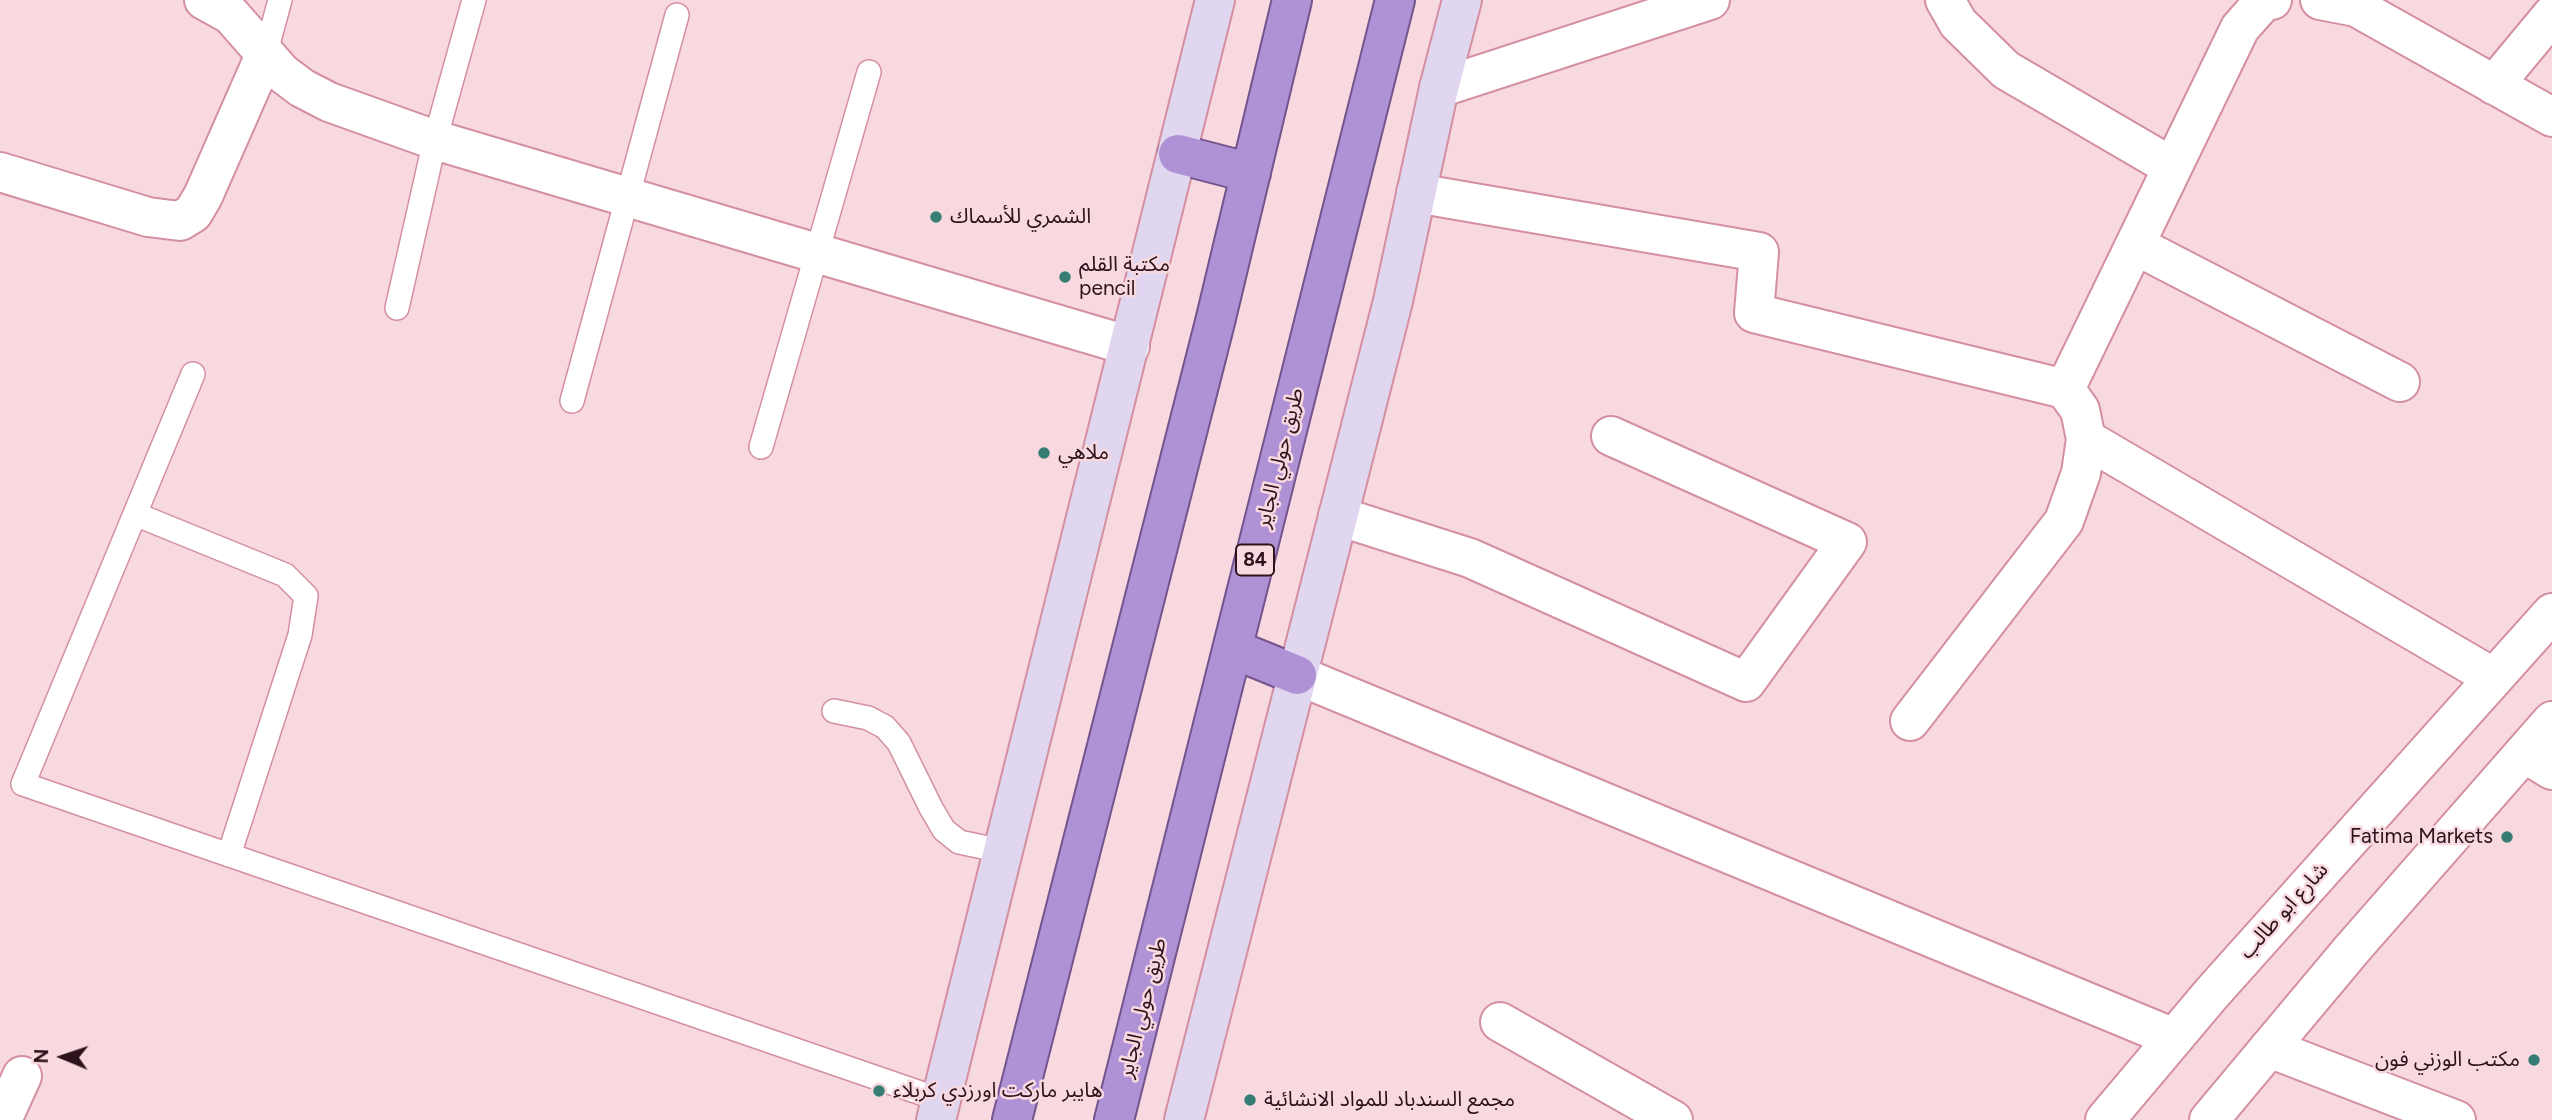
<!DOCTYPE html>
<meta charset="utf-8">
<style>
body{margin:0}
#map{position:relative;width:2552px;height:1120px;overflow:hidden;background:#f8d9e0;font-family:Figtree,sans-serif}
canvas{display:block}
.north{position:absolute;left:28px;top:1022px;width:70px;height:70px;-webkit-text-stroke:5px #f8d9e0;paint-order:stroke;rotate:272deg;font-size:19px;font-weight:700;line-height:28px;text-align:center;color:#2c121a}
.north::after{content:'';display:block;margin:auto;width:24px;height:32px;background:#2c121a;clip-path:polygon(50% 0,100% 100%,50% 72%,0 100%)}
</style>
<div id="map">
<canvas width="2552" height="1120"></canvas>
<div class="north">N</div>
</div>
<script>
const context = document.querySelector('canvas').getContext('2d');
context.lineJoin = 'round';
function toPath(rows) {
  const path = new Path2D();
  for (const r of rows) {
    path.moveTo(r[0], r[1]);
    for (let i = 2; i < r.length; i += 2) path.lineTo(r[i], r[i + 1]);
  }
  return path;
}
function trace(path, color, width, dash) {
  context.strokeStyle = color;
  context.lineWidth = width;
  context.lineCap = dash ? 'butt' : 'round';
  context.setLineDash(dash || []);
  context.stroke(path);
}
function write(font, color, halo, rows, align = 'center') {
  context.font = font + ' Figtree,"Noto Sans Arabic",sans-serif';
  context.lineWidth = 5;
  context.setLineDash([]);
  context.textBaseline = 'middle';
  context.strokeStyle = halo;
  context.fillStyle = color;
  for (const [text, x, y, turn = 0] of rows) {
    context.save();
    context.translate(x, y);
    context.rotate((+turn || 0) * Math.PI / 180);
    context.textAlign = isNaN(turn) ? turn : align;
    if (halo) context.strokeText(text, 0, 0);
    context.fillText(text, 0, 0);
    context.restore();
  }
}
const service = toPath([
 [265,55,280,0],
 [397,308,435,140,474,0],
 [193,374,23,784,941,1100],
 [572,401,677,15],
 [761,447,869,72],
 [135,514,285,575,306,596,300,635,229,855],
 [834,711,868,718,885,727,899,743,931,808,944,830,959,842,1002,851]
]);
const minor = toPath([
 [204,0,231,15,282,73,302,88,329,102,435,140,1130,346],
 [1945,0,1958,23,2006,70,2172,167],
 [2320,0,2356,7,2552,117],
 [2494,85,2552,15],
 [1439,88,1710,0],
 [0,172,148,217,180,221,193,213,203,196,265,55],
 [1416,193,1759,252,1754,313,2065,389,2240,28,2264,1,2272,0],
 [2135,245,2400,382],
 [2086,439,2494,678],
 [1338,516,1470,558,1746,682,1847,542,1611,436],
 [1297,675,2174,1038],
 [1910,721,2064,521,2081,473,2086,439,2080,410,2065,389],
 [2524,753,2552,770],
 [1500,1022,1673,1120],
 [2269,1048,2456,1120],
 [2,1120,22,1076]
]);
const tertiary = toPath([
 [2105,1120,2212,993,2552,613],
 [2209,1120,2353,948,2552,721]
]);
const secondary = toPath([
 [936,1120,1215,0],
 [1184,1120,1393,301,1439,88,1462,0]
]);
const trunk = toPath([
 [1178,154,1251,173],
 [1233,649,1297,675],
 [1012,1120,1215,322,1292,0],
 [1114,1120,1395,0]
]);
trace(service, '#d48fa1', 26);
trace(minor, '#d48fa1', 42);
trace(tertiary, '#d48fa1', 42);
trace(secondary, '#d48fa1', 42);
trace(trunk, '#74548d', 42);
trace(service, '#fff', 23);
trace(minor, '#fff', 38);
trace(tertiary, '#fff', 38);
trace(secondary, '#e1d6ef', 38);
trace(trunk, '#af92d6', 38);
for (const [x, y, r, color] of [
 [936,217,7,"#377d73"],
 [1065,277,7,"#377d73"],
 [1044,453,7,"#377d73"],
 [2507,837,7,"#377d73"],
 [2534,1060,7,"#377d73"],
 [879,1091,7,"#377d73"],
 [1250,1100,7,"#377d73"]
]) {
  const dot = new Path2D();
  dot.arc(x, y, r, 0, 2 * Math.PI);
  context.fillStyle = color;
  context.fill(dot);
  trace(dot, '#f8d9e0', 2.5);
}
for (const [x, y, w] of [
 [1255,560,38]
]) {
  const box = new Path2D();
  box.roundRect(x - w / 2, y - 15.5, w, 31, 5);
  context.fillStyle = '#f8d9e0';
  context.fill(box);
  trace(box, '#2c121a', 2);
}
write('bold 19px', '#2c121a', null, [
 ["84",1255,560]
]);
write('21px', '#2c121a', '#f8d9e0', [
 ["الشمري للأسماك",950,217],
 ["مكتبة القلم",1079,265],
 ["pencil",1079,289],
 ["ملاهي",1058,453],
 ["Fatima Markets",2493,837,"right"],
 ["مكتب الوزني فون",2520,1060,"right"],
 ["هايبر ماركت اورزدي كربلاء",893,1091],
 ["مجمع السندباد للمواد الانشائية",1264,1100]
], 'left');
write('21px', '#2c121a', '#f8d9e0', [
 ["طريق حولي الجاير",1280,458,-76],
 ["شارع ابو طالب",2284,911,-48],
 ["طريق حولي الجاير",1143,1008,-76]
]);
</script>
